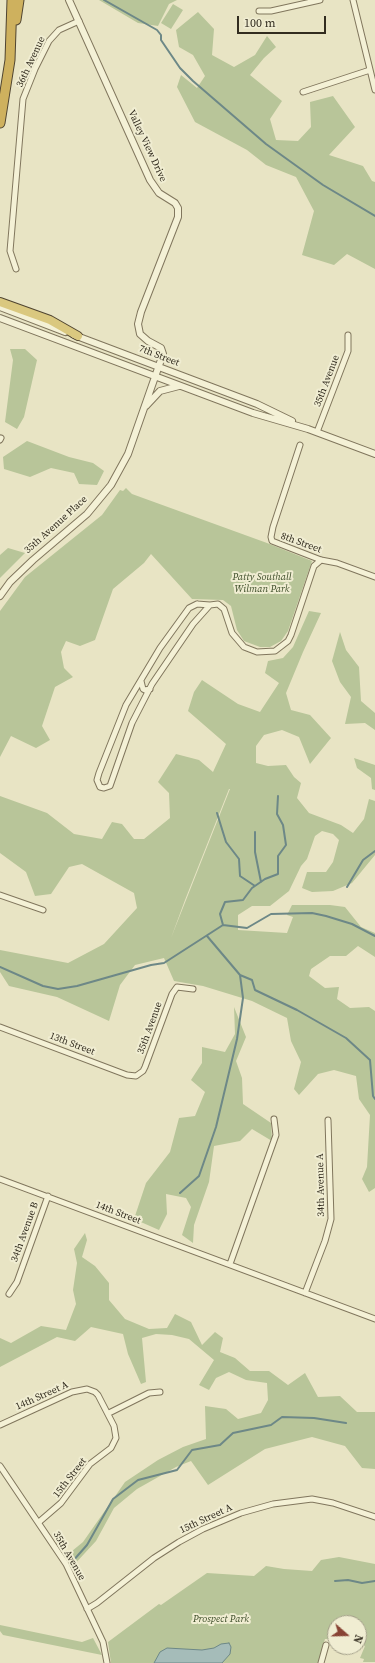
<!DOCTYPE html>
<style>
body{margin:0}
#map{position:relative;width:375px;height:1663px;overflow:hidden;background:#e8e4c4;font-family:"Source Serif 4",serif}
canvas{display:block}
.north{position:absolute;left:327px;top:1615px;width:40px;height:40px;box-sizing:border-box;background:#f0edd2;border:1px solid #a4a08a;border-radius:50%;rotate:110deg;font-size:11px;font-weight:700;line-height:16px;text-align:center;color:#322c1f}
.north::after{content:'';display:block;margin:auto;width:14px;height:18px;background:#884334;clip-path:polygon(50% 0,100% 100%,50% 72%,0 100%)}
.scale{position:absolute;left:237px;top:16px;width:89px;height:18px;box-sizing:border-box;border:2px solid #322c1f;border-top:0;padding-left:5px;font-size:12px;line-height:14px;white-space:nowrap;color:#322c1f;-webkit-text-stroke:3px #f0edd2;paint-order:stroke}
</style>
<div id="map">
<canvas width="375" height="1663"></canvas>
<div class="north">N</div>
<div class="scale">100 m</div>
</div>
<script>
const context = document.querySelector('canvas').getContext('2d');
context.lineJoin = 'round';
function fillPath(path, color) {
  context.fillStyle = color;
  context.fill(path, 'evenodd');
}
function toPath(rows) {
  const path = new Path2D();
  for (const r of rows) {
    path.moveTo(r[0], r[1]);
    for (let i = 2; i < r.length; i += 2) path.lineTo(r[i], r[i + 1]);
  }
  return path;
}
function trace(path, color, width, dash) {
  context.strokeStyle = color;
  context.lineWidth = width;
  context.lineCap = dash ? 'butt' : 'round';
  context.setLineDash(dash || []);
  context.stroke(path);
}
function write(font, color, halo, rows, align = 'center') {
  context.font = font + ' "Source Serif 4",serif';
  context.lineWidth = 4;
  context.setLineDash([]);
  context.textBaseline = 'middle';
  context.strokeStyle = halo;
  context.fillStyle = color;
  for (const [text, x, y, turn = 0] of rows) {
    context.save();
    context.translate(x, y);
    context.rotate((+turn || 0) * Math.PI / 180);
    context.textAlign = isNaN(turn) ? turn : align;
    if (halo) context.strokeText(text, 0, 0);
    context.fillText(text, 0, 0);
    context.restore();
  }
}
fillPath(toPath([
 [99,0,177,0,169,4,158,26,138,23],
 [173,4,183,10,171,29,161,23],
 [198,12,214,29,212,55,234,67,255,55,267,36,276,47,264,58,250,75,282,101,270,119,276,140,298,141,311,127,310,102,333,96,355,127,329,155,363,166,372,181,375,182,375,269,347,254,334,265,302,255,314,211,296,177,266,165,247,150,195,122,177,87,181,75,197,88,205,76,193,55,179,47,176,30],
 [10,349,25,349,37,360,24,417,17,429,5,422,13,360],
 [27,441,69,457,93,463,104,471,97,485,79,484,74,473,51,468,30,477,4,469,3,457],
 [126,488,132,494,267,543,312,561,288,631,281,641,270,647,260,647,244,641,237,630,231,606,223,600,192,599,151,554,144,563,113,589,95,640,80,646,66,641,61,652,64,668,73,677,55,687,42,726,50,740,36,748,11,736,0,757,0,611,25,577,102,515,120,490,123,491],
 [8,548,25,553,0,578,0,555],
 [309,611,321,613,303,652,286,693,291,710,310,715,331,738,310,764,299,737,282,730,264,735,256,746,256,763,268,766,286,765,294,777,301,783,297,798,309,813,341,825,353,833,364,819,369,799,375,801,375,855,352,883,333,891,312,892,302,888,307,872,326,872,333,862,339,840,333,834,322,831,315,836,307,859,301,866,289,891,270,906,252,906,238,915,238,930,287,933,293,917,287,915,292,905,330,905,345,907,361,927,375,933,375,957,358,946,346,956,330,956,311,969,309,976,325,988,339,987,337,999,350,1008,369,1007,375,1011,375,1188,369,1192,362,1179,367,1167,370,1115,359,1099,356,1076,334,1070,318,1074,299,1095,294,1089,301,1062,291,1041,287,1018,252,1001,203,986,174,981,164,958,135,965,120,985,109,1021,57,997,9,986,0,972,0,950,68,963,104,944,137,908,134,893,82,864,69,867,51,894,35,896,26,872,0,853,0,796,47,813,74,834,102,839,112,822,122,824,134,839,144,839,170,818,169,793,158,782,176,754,199,760,213,772,226,744,188,711,194,692,202,680,238,704,260,712,279,683,265,673,268,661,283,658,293,647],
 [229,789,230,789,171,938,185,900],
 [340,632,346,650,359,667,361,701,375,713,375,730,365,723,345,724,351,697,340,682,332,661],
 [354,758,375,765,375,790,372,789,371,778,357,768],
 [234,1007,246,1037,236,1061,242,1078,243,1104,271,1123,272,1141,252,1129,240,1141,214,1146,209,1182,194,1225,193,1243,182,1235,191,1207,186,1198,166,1194,167,1214,159,1230,134,1219,146,1183,170,1152,179,1118,195,1116,205,1092,191,1080,202,1063,202,1047,225,1052,235,1034],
 [85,1233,87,1240,82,1257,95,1266,109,1283,109,1300,125,1319,149,1329,167,1328,175,1314,191,1322,202,1345,215,1332,223,1338,220,1352,235,1358,250,1371,269,1371,288,1385,305,1373,318,1397,340,1396,357,1412,375,1412,375,1469,362,1468,345,1446,312,1437,265,1449,208,1485,191,1461,176,1467,137,1489,114,1508,96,1541,72,1567,66,1556,83,1542,125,1482,158,1460,183,1447,206,1439,205,1406,226,1409,238,1419,261,1413,268,1400,267,1383,246,1380,229,1372,216,1378,209,1390,199,1385,214,1360,189,1339,172,1335,156,1334,142,1338,146,1382,141,1384,128,1354,123,1334,91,1327,75,1341,57,1337,0,1367,0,1338,11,1343,41,1326,66,1330,76,1304,73,1290,77,1263,74,1249],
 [339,1557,375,1564,375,1662,363,1662,364,1659,360,1658,365,1646,359,1643,359,1623,335,1623,335,1639,325,1639,318,1663,111,1663,108,1642,159,1604,161,1605,207,1573,254,1576,266,1566,284,1569,312,1571,321,1560],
 [0,1625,82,1642,93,1638,102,1655,3,1635,0,1631]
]), '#b8c599');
const water = toPath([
 [229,1643,231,1647,230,1654,222,1663,154,1663,160,1652,167,1648,202,1650,214,1648,221,1644,229,1643]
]);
fillPath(water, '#a5bcb9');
trace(water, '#6d8887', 1);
trace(toPath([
 [104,0,157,30,161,35,161,40,180,68,193,81,266,144,323,185,375,216],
 [217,813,226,842,239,859,240,876,255,886],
 [255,832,255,852,261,882],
 [347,887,363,860,375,851],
 [223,925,220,914,225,902,243,900,252,888,265,879,278,874,278,856,286,845,283,825,277,814,278,796],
 [0,967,43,986,58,989,77,986,151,965,164,963,223,925,247,928,271,914,312,913,326,916,352,924,375,936],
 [240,975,252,980,255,990,297,1010,346,1038,370,1060,373,1096,375,1099],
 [180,1193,199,1176,216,1127,237,1039,243,998,240,975,207,936],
 [72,1562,87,1545,113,1499,138,1480,177,1470,192,1450,220,1445,233,1433,271,1425,282,1417,314,1418,346,1423],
 [335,1581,348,1580,362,1583,375,1581]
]), '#6d8887', 2);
const minor = toPath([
 [353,0,375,90],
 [259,11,271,11,320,0],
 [303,92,370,70],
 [16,269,10,251,23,99,35,69,49,41,59,30,79,21],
 [317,432,348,351,348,335],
 [0,440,1,438],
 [300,445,273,527,271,537,272,541,321,560,337,563,375,577],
 [197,604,210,605,193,624,152,684,132,723,110,786,104,788,100,787,97,780,99,773,126,705,160,648,189,608,197,604],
 [210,605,218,604,224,609,232,633,244,647,257,652,275,651,288,641,291,635,314,566,321,560],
 [141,681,143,689,145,690,150,689],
 [0,895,43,910],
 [0,1027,127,1075,136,1076,143,1071,145,1067,172,994,177,987,193,989],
 [0,1179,375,1319],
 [230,1264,276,1135,274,1119],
 [305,1293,325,1241,331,1219,328,1120],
 [9,1294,17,1282,48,1196],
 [109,1413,149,1393,160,1392],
 [0,1425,72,1392,87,1389,95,1392,98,1395,114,1426,116,1438,111,1448,90,1464,61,1503,39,1522],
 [0,1466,66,1564,103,1642,107,1663],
 [87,1609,97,1603,154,1558,179,1542,203,1529,241,1513,273,1504,312,1499,333,1503,375,1517],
 [321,1663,326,1645]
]);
const tertiary = toPath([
 [0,307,65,332],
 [0,318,253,413,308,429,375,454],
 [74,335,257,404,292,421],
 [146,406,160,391,179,386],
 [0,596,10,582,33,560,87,514,111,485,128,454,163,354,161,348,148,341,140,334,138,324,141,312,178,217,178,208,175,203,159,193,150,180,69,0]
]);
const trunk = toPath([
 [0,302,50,320,78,336]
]);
const motorway = toPath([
 [16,20,19,0],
 [0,123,10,60,12,0]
]);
trace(minor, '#80765d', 7);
trace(tertiary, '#80765d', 8);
trace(trunk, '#4f4430', 10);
trace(motorway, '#4f4430', 11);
trace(minor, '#f4f1d6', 5);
trace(tertiary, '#f4f1d6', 6);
trace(trunk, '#dac87f', 8);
trace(motorway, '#ceb15e', 9);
write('10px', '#322c1f', '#f0edd2', [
 ["36th Avenue",31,62,-65],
 ["Valley View Drive",147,146,65],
 ["7th Street",159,356,21],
 ["35th Avenue",327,381,-69],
 ["35th Avenue Place",56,525,-42],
 ["8th Street",301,543,20],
 ["35th Avenue",150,1028,-70],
 ["13th Street",72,1044,21],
 ["34th Avenue A",321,1185,-91],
 ["14th Street",118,1213,21],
 ["34th Avenue B",25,1232,-70],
 ["14th Street A",42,1396,-24],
 ["15th Street",70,1478,-52],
 ["15th Street A",206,1519,-25],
 ["35th Avenue",69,1556,60]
]);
write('italic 10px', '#3c4c28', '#f0edd2', [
 ["Patty Southall",262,577],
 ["Wilman Park",262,589],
 ["Prospect Park",221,1619]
]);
</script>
